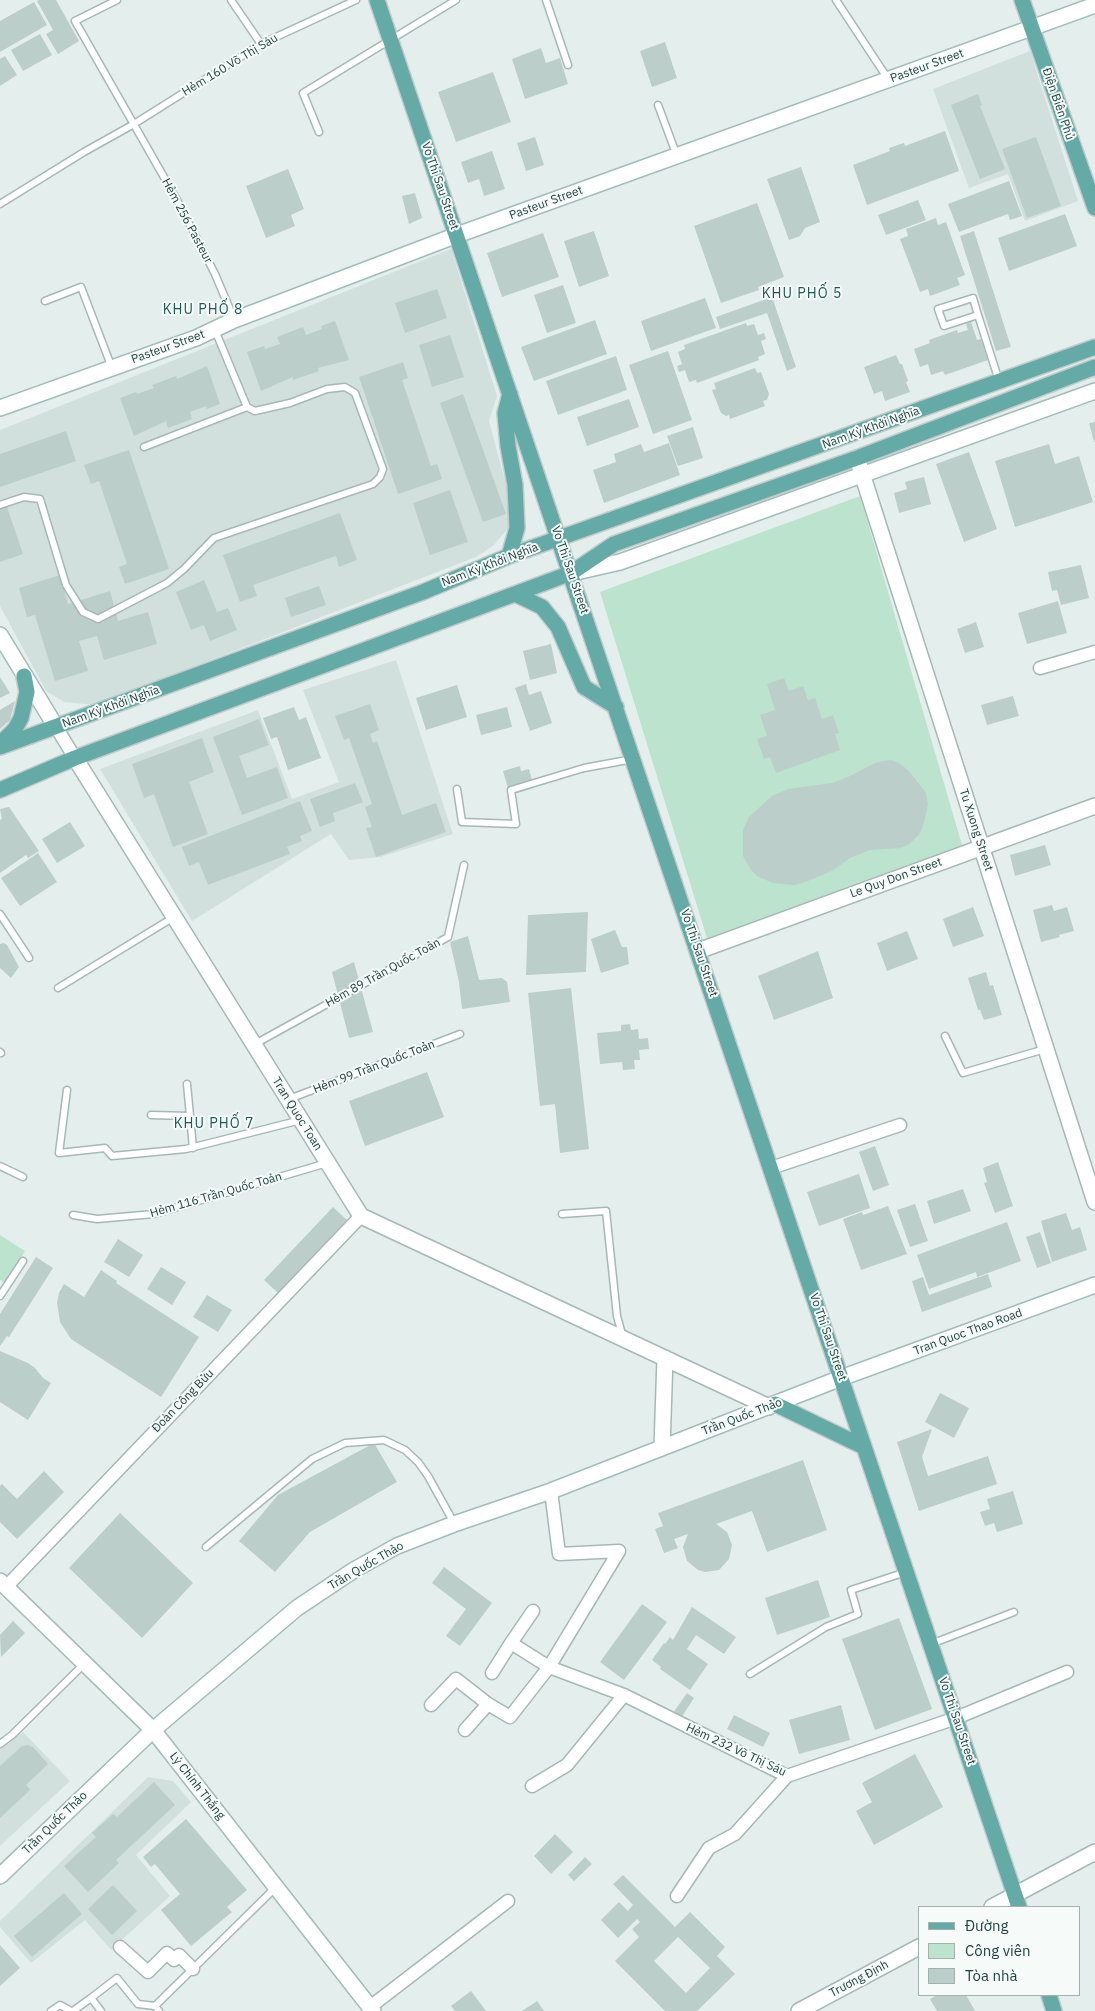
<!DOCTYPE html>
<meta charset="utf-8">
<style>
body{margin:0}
#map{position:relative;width:1095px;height:2011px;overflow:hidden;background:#e4efed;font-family:"IBM Plex Sans",sans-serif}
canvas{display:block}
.legend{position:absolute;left:918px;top:1906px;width:162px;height:90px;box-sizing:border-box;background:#f6fbf9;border:1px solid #a1b2af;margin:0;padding:6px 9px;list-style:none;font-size:15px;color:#214441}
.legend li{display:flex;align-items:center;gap:10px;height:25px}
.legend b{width:25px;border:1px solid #a1b2af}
</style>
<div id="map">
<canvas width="1095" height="2011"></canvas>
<ul class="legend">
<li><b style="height:6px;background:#64aaa6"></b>Đường</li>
<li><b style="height:14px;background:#bbe3cd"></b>Công viên</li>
<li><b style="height:14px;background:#bccec9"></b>Tòa nhà</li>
</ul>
</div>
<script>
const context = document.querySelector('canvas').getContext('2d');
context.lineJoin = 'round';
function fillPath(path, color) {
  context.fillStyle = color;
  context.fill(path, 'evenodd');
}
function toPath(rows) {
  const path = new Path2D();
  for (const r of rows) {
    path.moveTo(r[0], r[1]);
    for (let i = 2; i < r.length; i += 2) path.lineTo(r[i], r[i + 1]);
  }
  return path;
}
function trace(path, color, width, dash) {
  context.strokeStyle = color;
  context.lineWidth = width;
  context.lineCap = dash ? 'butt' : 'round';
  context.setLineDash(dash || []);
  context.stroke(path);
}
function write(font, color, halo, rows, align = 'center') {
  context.font = font + ' "IBM Plex Sans",sans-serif';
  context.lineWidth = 4;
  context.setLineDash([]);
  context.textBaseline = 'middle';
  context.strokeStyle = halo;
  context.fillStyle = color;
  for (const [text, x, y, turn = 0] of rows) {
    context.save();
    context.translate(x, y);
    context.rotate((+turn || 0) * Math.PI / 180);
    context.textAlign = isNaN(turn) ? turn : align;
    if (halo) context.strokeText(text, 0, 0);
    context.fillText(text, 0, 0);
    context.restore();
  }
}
fillPath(toPath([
 [1030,51,1078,201,1025,221,1008,174,969,188,933,89],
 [451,249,497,396,489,421,513,511,509,527,494,545,476,557,95,705,64,702,46,691,0,606,0,430],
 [396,660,453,834,381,857,349,860,331,834,192,921,100,769,258,710,292,799,339,782,303,690],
 [23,1732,70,1781,0,1846,0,1748],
 [148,1777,173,1781,191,1802,136,1855,170,1896,111,1950,85,1920,31,1963,0,1927,0,1921]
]), '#d2e0dd');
fillPath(toPath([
 [860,496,962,845,707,938,600,592],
 [0,1235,25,1251,5,1283,0,1280]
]), '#bbe3cd');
fillPath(toPath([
 [39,0,56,0,79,41,58,54,46,34,53,30,37,1],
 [34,2,47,25,0,52,0,21],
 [40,34,52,55,23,71,11,50],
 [665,42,677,78,652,87,640,51],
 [541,48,546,63,560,58,568,84,525,99,512,59],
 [5,56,17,75,0,86,0,59],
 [493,72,511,122,456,142,438,92],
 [978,94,982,105,980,106,1005,169,980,179,951,105],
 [945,131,959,171,867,205,853,165,890,151,889,148,904,143,905,146],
 [535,137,544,165,526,171,517,143],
 [1036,137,1061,206,1027,218,1002,149],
 [492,151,505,189,484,196,479,179,468,183,461,162],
 [801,167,820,222,805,228,800,236,789,240,767,179],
 [288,169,304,209,291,215,295,226,266,238,246,186],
 [1009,181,1022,216,1010,220,1008,214,959,232,948,204],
 [415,193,422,218,409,224,402,196],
 [918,200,926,220,886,235,878,215],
 [757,203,784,277,758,287,759,290,721,303,694,226],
 [1065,214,1077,246,1009,271,998,238],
 [936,218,938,225,946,222,965,275,957,278,960,285,930,296,928,289,920,292,900,239,908,236,906,229],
 [594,231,609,276,579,287,564,241],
 [974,231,1011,347,996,351,960,236],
 [543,233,559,277,502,297,487,253],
 [563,285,576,323,547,333,534,295],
 [437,289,447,318,405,333,395,303],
 [772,297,796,367,787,371,767,313,720,329,716,317],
 [705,298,716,328,651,351,641,321],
 [595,320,607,354,534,381,521,347],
 [335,321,349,360,318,368,319,371,293,380,293,377,261,391,247,352,264,346,265,349,280,344,277,337,303,327,306,335,322,329,321,326],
 [971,322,977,340,981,339,988,360,945,375,943,371,931,375,928,364,920,367,914,349,930,343,929,340,957,330,958,333,968,330,966,324],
 [746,323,747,326,754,324,758,335,764,333,766,339,761,341,765,354,758,357,759,360,697,383,696,380,689,382,685,370,679,372,677,366,682,364,678,352,685,349,684,345],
 [450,335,464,377,432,387,419,345],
 [668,351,692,420,653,434,629,365],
 [896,355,900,364,902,364,908,381,906,382,910,392,885,401,882,391,874,394,864,367],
 [616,356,627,390,558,415,546,381],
 [403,362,408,378,402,380,431,466,437,464,442,479,398,494,359,377],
 [207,366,220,404,207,409,206,406,190,412,192,419,168,428,166,421,134,436,120,398,136,392,137,394,154,388,152,385,176,376,177,379],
 [755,368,757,373,761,372,769,394,767,400,763,401,765,406,730,419,729,415,726,416,721,413,712,390,716,389,714,383],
 [463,394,506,514,483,522,440,403],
 [629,399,639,427,587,446,577,417],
 [1095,422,1095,442,1094,442,1089,423],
 [693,427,703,458,678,466,667,436],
 [66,431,76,461,0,487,0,454],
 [669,443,680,475,604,503,593,470,616,462,614,454,641,444,644,452],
 [1049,444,1055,464,1079,456,1093,502,1015,527,995,461],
 [129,450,169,569,125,584,119,567,127,564,99,481,91,484,84,465],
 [969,452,997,529,964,542,936,464],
 [924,477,931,504,899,513,894,493,907,489,905,482],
 [450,490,468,542,430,555,413,503],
 [7,507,23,554,0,562,0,509],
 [340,513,357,560,339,567,336,556,253,585,257,596,240,602,223,555],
 [1081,565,1089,598,1061,605,1057,590,1052,591,1048,572],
 [60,575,68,604,110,591,118,621,148,612,157,644,104,660,97,636,79,641,88,671,55,681,35,615,27,617,19,588],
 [204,580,217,612,228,608,237,630,210,641,204,625,191,630,176,592],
 [319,586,326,605,291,617,285,598],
 [1058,601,1067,633,1027,644,1018,613],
 [976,622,984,647,965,653,957,629],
 [551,644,557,673,530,680,523,651],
 [0,677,10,693,0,698],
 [784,678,789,691,803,686,808,700,815,698,822,719,833,715,839,733,835,734,840,750,776,773,770,757,764,759,757,739,767,736,760,715,775,710,767,684],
 [526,684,529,695,541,691,552,723,530,731,515,688],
 [457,685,467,717,426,730,416,698],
 [1013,696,1019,716,987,725,981,705],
 [15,701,10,720,0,729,0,710],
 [370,704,379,730,370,734,373,743,377,741,402,815,436,803,446,832,376,857,366,828,372,827,365,807,372,804,349,738,344,740,335,716],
 [294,707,299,720,306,717,321,758,288,770,277,737,271,739,263,718],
 [507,707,512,727,481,735,476,715],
 [259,719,269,745,239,756,247,778,277,767,288,798,242,815,213,737],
 [202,738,214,772,189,782,208,834,173,847,154,794,144,798,132,764],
 [890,760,899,763,909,771,926,793,928,805,923,826,919,835,909,844,901,848,870,850,850,858,832,871,805,882,794,885,773,883,757,876,751,870,743,856,743,830,749,817,772,796,788,789,832,783,848,777,875,763],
 [520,766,521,771,529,769,534,788,510,795,503,771],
 [355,783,363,802,333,813,335,821,320,827,310,799],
 [300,801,312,831,300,836,302,841,287,847,290,854,208,885,199,862,189,866,182,847],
 [9,807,39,851,28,858,26,855,0,873,0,820,2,819,0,809],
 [70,822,85,846,57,863,42,839],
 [1045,845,1051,865,1015,876,1010,855],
 [38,853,57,882,20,906,1,878],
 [1052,905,1054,911,1067,907,1074,931,1059,935,1060,937,1041,942,1033,910],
 [973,907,984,936,953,947,943,919],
 [588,912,586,972,526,975,528,915],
 [615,930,622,947,627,947,629,964,601,973,591,939],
 [907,931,918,959,887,971,877,943],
 [468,936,479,980,502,978,507,982,510,1002,462,1009,459,982,450,942],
 [4,943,7,945,19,967,11,978,0,968,0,944],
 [818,951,833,998,774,1020,758,976],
 [354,962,373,1032,349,1038,332,972],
 [986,972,990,986,993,985,1002,1015,984,1020,980,1010,978,1010,968,978],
 [571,988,589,1149,560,1153,555,1104,540,1106,528,993],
 [630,1024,631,1030,638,1029,639,1039,648,1038,649,1049,639,1050,640,1060,634,1060,635,1069,623,1070,622,1062,600,1064,597,1033,621,1031,621,1025],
 [427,1072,444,1117,365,1146,349,1101],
 [875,1146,889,1185,873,1191,859,1152],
 [998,1162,1013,1206,995,1213,984,1183,987,1182,983,1168],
 [859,1174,870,1208,819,1226,807,1192],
 [963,1189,971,1211,934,1224,927,1201],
 [915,1204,928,1241,910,1247,897,1210],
 [888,1206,907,1254,861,1270,843,1219,862,1212,863,1215],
 [333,1207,347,1220,278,1293,264,1280],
 [1066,1213,1072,1230,1080,1227,1087,1250,1052,1262,1041,1221],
 [1007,1222,1021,1261,977,1277,976,1272,929,1289,917,1255],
 [1040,1232,1051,1263,1037,1268,1026,1237],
 [118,1239,143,1255,129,1277,104,1262],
 [36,1257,53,1268,9,1337,7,1336,0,1346,0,1314],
 [161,1267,186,1282,172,1305,147,1289],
 [101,1270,117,1281,116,1283,199,1337,161,1397,71,1339,60,1322,57,1303,59,1293,64,1284,84,1297],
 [988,1274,992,1287,922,1312,912,1281,923,1277,929,1295],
 [207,1295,232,1310,218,1332,193,1317],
 [0,1351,28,1363,35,1368,43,1378,51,1383,28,1420,0,1402],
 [940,1393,969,1408,954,1438,925,1422],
 [932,1429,922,1457,928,1476,988,1456,997,1484,919,1511,897,1442],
 [374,1443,397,1482,310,1532,275,1572,239,1541,278,1495],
 [803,1460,827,1530,767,1552,752,1511,716,1524,727,1532,732,1545,729,1559,719,1570,705,1572,698,1570,687,1561,683,1547,688,1534,674,1539,678,1548,664,1553,655,1529,663,1526,658,1513],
 [44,1471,64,1492,17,1539,0,1522,0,1486,2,1484,17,1499],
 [1013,1491,1023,1524,997,1532,994,1523,985,1526,980,1512,990,1509,987,1499],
 [120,1513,193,1583,142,1638,69,1568],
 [444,1567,492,1603,460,1646,446,1636,466,1609,432,1583],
 [818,1580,830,1617,777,1635,765,1598],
 [642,1604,667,1622,624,1680,600,1662],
 [692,1607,736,1637,724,1654,696,1635,687,1649,708,1664,690,1690,660,1669,661,1667,652,1660,664,1643,665,1644,670,1637,673,1640],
 [899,1618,932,1709,875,1730,842,1639],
 [13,1621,25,1633,1,1657,0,1635],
 [687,1693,694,1698,681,1718,673,1713],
 [841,1705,850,1740,799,1754,789,1720],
 [734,1715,770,1733,763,1747,727,1729],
 [28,1745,33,1747,48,1764,26,1785,30,1790,0,1818,0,1766,22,1746],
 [915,1754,943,1807,874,1845,856,1811,872,1802,862,1783],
 [154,1782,175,1805,116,1860,119,1863,88,1892,64,1866,96,1837,92,1833,113,1814,117,1817],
 [186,1819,247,1890,227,1907,232,1912,191,1946,161,1910,180,1894,155,1864,151,1867,143,1857],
 [555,1834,573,1852,551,1874,534,1856],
 [585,1857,592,1864,574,1881,568,1875],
 [623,1875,675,1927,690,1912,725,1947,717,1956,735,1974,697,2011,665,2011,615,1961,639,1937,632,1929,640,1922,637,1919,618,1938,601,1920,619,1902,628,1911,633,1905,613,1884],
 [678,1937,710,1968,686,1993,654,1961],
 [113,1885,137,1911,112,1935,88,1909],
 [64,1893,82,1914,32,1957,14,1936],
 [0,1945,20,1968,0,1986],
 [471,1991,486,2011,455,2011,451,2006],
 [937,1995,966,1995,975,2011,937,2011,930,1999],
 [537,2001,544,2011,522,2011]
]), '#bccec9');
const service = toPath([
 [117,0,75,21,177,200,215,274,234,319],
 [231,0,261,44],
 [546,0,568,65],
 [836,0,888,79],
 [658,105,677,156],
 [319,132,303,93,456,0],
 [0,204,84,152,134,124,261,44,356,0],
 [45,301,81,287,112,368],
 [978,315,944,326,938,309,973,298,978,315,999,381],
 [144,447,247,407],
 [0,505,24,497,40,499,66,585,83,612,98,619,167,583,184,569,214,538,373,484,380,477,383,469,355,393,345,387,327,389,290,403,255,411,247,407,215,330],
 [457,789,462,822,516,824,511,790,584,768,633,759],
 [0,914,29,958],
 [58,988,174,917],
 [945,1036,963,1073,1045,1049],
 [255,1044,448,937,464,865],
 [0,1052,1,1053],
 [187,1084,193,1148],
 [67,1090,59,1153,105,1148,112,1156,186,1149,301,1120],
 [289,1099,460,1034],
 [151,1115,190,1116],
 [0,1166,23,1177],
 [562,1214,606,1211,617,1316,623,1338],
 [73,1215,97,1219,154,1214,327,1163],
 [0,1296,23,1261],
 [206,1547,312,1459,345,1443,384,1440,405,1450,418,1462,428,1476,454,1523],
 [931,1644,1014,1612],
 [750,1674,826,1627,858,1614,851,1590,906,1572],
 [0,1744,12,1735,84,1664],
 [91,1998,117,1978,138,2004,155,2006,159,2011],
 [155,2006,275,1888],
 [51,2011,60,2005,71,2011],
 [73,2011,91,1998,101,2011]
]);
const minor = toPath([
 [1040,668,1095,652],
 [56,727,75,758],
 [771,1168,900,1125],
 [6,1587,361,1216],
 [511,1643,533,1611],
 [492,1673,511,1643,549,1667,624,1695,787,1776,956,1718,1067,1672],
 [431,1705,456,1679,488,1704,510,1717,549,1667,619,1551,559,1554,551,1491],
 [465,1730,488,1704],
 [532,1786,567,1765,624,1695],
 [677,1896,709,1848,735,1834,787,1776],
 [120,1947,148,1972,167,1953,174,1960,179,1955,193,1969],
 [370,2007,508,1901]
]);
const tertiary = toPath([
 [857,458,1095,1202],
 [75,758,361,1216,769,1407],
 [698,951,1095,806],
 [662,1447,665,1358],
 [992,1907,1095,1852],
 [799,2011,919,1947]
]);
const secondary = toPath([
 [0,408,196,338,234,320,457,235,1095,5],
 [572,573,620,562,1095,391],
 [0,635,56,727],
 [0,1581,153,1730,373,2011],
 [0,1876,153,1730,297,1608,354,1570,397,1546,454,1524,551,1491,841,1378,1095,1285]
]);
const primary = toPath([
 [377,0,1019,1907],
 [1022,0,1095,208],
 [509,556,517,528,515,485,508,446,505,413,510,394],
 [515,594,542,607,558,627,584,687,616,707],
 [0,744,15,729,21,718,27,692,24,676],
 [0,747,423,592,509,556,1095,347],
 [0,790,75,758,571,573,614,544,857,458,1095,367],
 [775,1404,864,1447],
 [1049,1995,1054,2011]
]);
trace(service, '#a6b8b6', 9);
trace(minor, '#a6b8b6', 15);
trace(tertiary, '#a6b8b6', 18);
trace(secondary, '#a1bcb9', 18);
trace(primary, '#c1cbca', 18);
trace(service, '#fff', 6);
trace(minor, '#fff', 12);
trace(tertiary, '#fff', 15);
trace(secondary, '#fff', 15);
trace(primary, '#64aaa6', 15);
write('12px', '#214441', '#f6fbf9', [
 ["Hẻm 160 Võ Thị Sáu",230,65,-31],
 ["Pasteur Street",927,66,-20],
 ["Điện Biên Phủ",1058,104,71],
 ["Vo Thi Sau Street",440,186,71],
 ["Pasteur Street",546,203,-20],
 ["Hẻm 256 Pasteur",187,221,62],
 ["Pasteur Street",168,347,-20],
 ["Nam Kỳ Khởi Nghĩa",871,428,-20],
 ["Nam Kỳ Khởi Nghĩa",490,565,-21],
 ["Vo Thi Sau Street",570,570,71],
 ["Nam Kỳ Khởi Nghĩa",111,707,-20],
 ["Tu Xuong Street",976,830,72],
 ["Le Quy Don Street",896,878,-20],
 ["Vo Thi Sau Street",699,953,71],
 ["Hẻm 89 Trần Quốc Toản",383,973,-29],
 ["Hẻm 99 Trần Quốc Toản",374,1067,-21],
 ["Tran Quoc Toan",297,1114,58],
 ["Hẻm 116 Trần Quốc Toản",216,1195,-16],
 ["Tran Quoc Thao Road",968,1332,-20],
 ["Vo Thi Sau Street",828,1337,71],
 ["Đoàn Công Bửu",183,1401,-46],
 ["Trần Quốc Thảo",742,1417,-21],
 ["Trần Quốc Thảo",366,1566,-30],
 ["Vo Thi Sau Street",957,1721,71],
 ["Hẻm 232 Võ Thị Sáu",736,1750,25],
 ["Lý Chính Thắng",197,1786,52],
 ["Trần Quốc Thảo",55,1823,-44],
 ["Trương Định",859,1979,-28]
]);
context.letterSpacing = '1px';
write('14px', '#1a5956', '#f6fbf9', [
 ["KHU PHỐ 5",802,294],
 ["KHU PHỐ 8",203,310],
 ["KHU PHỐ 7",214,1124]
]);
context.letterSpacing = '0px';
</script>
